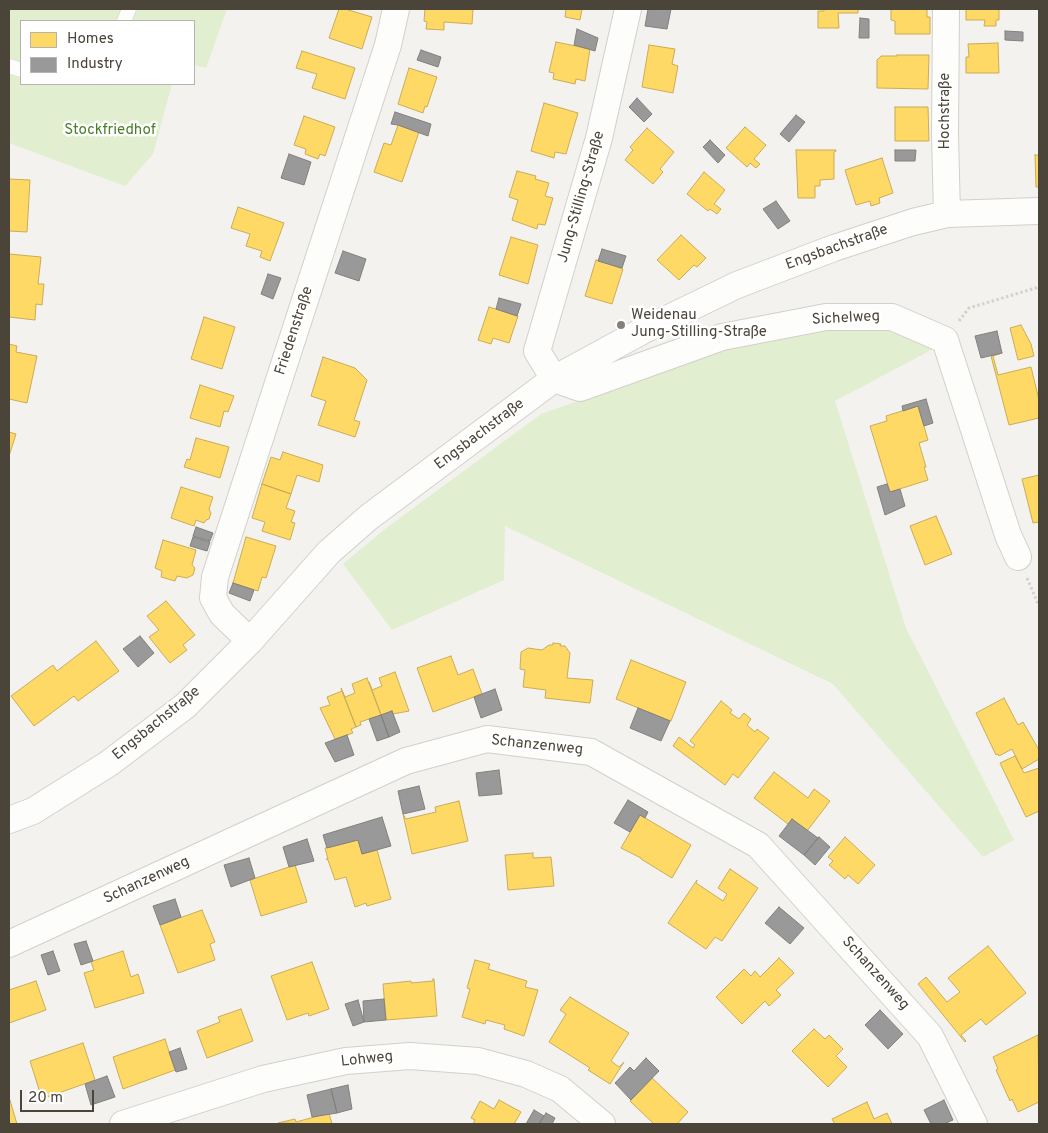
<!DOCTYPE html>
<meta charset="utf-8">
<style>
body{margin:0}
#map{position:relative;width:1048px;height:1133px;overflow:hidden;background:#f4f2ee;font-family:Overpass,sans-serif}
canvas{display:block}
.frame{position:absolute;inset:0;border:10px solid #4b4439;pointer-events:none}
.legend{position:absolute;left:20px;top:20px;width:175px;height:65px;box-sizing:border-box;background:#fff;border:1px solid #b7b4b0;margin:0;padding:6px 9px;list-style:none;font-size:15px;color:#4b4439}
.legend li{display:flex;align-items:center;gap:10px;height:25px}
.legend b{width:25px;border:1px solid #b7b4b0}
.scale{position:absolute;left:20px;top:1090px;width:74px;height:22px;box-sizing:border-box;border:2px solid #4b4439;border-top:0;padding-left:6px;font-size:15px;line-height:18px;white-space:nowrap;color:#4b4439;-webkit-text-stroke:4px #fff;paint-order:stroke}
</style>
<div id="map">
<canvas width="1048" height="1133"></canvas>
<div class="frame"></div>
<ul class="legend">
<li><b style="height:14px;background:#ffd966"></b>Homes</li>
<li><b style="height:14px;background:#999"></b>Industry</li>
</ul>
<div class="scale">20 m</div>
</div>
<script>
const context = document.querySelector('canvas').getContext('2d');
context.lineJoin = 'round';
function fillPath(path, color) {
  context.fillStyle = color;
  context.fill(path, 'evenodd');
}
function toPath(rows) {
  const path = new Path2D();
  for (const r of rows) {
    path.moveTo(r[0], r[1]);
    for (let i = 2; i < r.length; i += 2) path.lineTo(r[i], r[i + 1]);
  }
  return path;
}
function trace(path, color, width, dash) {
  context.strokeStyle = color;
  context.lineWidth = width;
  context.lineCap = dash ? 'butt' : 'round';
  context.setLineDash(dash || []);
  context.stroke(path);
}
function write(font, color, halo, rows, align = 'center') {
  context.font = font + ' Overpass,sans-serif';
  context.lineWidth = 5;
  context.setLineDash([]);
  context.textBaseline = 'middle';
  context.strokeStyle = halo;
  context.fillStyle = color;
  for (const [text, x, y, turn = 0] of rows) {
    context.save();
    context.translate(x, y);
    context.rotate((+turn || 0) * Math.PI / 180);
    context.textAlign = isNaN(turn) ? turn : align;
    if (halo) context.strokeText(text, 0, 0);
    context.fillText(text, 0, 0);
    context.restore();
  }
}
fillPath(toPath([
 [9,9,227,9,206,68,194,65,194,21,21,21,21,84,172,84,153,154,125,186,9,143],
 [824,325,891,329,935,348,835,401,906,628,1014,840,983,857,833,684,505,526,504,580,392,630,343,564,385,529,541,414,729,347]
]), '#e1eecf');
const homes = toPath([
 [339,9,345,9,372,17,362,49,329,38,339,9],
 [425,9,473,9,472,24,444,22,444,30,426,29,427,22,424,21,425,9],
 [566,9,582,9,580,20,565,17,566,9],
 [824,9,858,9,858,13,838,13,839,28,818,28,818,11,824,11,824,9],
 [891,9,927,9,927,17,930,17,930,34,895,34,895,21,891,20,891,9],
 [966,9,999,9,999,20,996,20,996,26,984,26,985,20,966,20,966,9],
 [556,42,590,49,585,81,576,79,575,84,553,79,554,73,549,72,556,42],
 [998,43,999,73,966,73,966,57,969,57,968,44,998,43],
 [649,45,675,49,672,64,678,66,673,93,642,87,649,45],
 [302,51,355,68,345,99,312,88,317,74,296,68,302,51],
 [897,55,929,55,928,89,877,88,877,60,881,56,897,56,897,55],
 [409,68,437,77,427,107,425,106,423,113,398,104,409,68],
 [544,103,578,113,566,154,555,152,554,158,531,151,544,103],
 [895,107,928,107,929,141,895,141,895,107],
 [304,116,335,127,325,156,320,154,318,159,305,154,306,149,294,145,304,116],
 [398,125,419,132,402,182,374,172,384,143,391,145,398,125],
 [745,127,766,145,754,159,760,164,756,168,750,163,747,167,726,148,745,127],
 [647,128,674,152,660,169,663,172,653,184,625,160,633,150,630,147,647,128],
 [796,150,836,150,836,151,834,152,834,179,820,180,820,186,815,186,815,198,798,198,796,150],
 [1035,155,1039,155,1039,187,1036,187,1035,155],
 [882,158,893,193,879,198,880,203,871,206,870,201,856,205,845,170,882,158],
 [517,171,536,176,535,179,549,183,545,196,553,198,545,225,538,224,537,229,512,220,518,200,509,197,517,171],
 [704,172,725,190,714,204,721,209,717,214,710,209,708,211,687,194,704,172],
 [9,179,30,180,27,232,9,231,9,179],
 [238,207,284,223,270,261,260,257,262,251,246,246,250,234,231,228,238,207],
 [681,235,706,258,697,267,694,265,679,280,657,260,681,235],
 [511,237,538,245,528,284,499,275,511,237],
 [9,254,41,257,38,284,44,284,42,305,36,304,35,320,9,317,9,254],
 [596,260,623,269,612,304,585,296,596,260],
 [489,307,518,316,509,343,493,338,491,344,478,340,489,307],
 [204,317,235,327,222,369,191,359,204,317],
 [1021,325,1031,344,1034,356,1018,360,1010,328,1021,325],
 [9,344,17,346,16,352,37,356,27,403,9,399,9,344],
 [1002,353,993,356,998,375,1031,367,1039,400,1039,418,1009,425,991,356,1002,353],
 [323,357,355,368,367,380,354,420,360,422,355,437,318,425,326,401,311,396,323,357],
 [200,385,234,396,228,412,224,411,220,427,190,418,200,385],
 [918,406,928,440,919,443,926,467,924,467,928,480,890,492,870,426,887,421,886,416,918,406],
 [9,432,16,434,9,456,9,432],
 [196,438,229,447,220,478,184,467,187,459,190,460,196,438],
 [283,452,323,465,319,482,297,475,291,494,262,484,271,457,280,460,283,452],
 [1039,475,1039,522,1033,523,1022,479,1039,475],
 [262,484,291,494,286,508,295,511,291,522,295,523,290,540,262,531,265,522,252,518,262,484],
 [181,487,213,497,209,509,211,513,209,519,206,520,204,523,196,520,194,526,171,518,181,487],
 [936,516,952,554,925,565,910,526,936,516],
 [246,537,276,546,266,578,262,577,258,591,233,583,246,537],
 [163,540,196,550,192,565,195,568,193,575,187,578,177,576,175,581,161,577,162,571,155,568,163,540],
 [166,601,195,635,183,645,187,650,170,663,149,637,159,630,147,616,166,601],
 [96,641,119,671,78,701,74,696,34,726,11,696,53,665,57,671,96,641],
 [553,643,561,644,560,646,565,646,570,653,567,678,593,680,590,703,545,698,546,690,523,687,525,670,520,669,521,652,528,648,542,650,549,645,553,645,553,643],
 [451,656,458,675,473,669,482,694,433,712,417,668,451,656],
 [631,660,686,682,671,721,616,699,631,660],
 [395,672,409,711,393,714,392,711,381,715,369,682,372,690,382,686,379,678,395,672],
 [367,678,381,715,360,722,361,725,356,727,341,688,345,697,355,693,352,684,367,678],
 [342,691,356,727,351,729,353,733,335,739,320,708,330,705,327,697,342,691],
 [1004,698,1018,725,1023,722,1039,750,1039,759,1022,769,1012,749,999,756,998,754,996,755,976,713,1004,698],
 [721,701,732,710,730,713,739,719,744,713,751,719,747,725,755,732,757,729,769,738,738,778,733,774,725,785,673,746,679,737,693,748,695,745,690,741,721,701],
 [1015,756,1024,773,1039,768,1039,811,1026,817,1000,763,1015,756],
 [774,772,808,798,814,789,830,801,807,831,792,819,788,824,754,798,774,772],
 [459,801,468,841,412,854,403,814,406,819,436,812,435,807,459,801],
 [640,815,691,845,672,878,641,859,641,858,621,848,640,815],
 [845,837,875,865,858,884,848,875,845,879,829,865,833,861,828,857,845,837],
 [358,840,362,854,377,850,391,899,367,906,366,903,355,907,346,877,335,880,328,860,326,859,328,859,325,848,358,840],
 [533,853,533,858,551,857,554,886,508,890,505,855,533,853],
 [295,865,307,902,261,916,250,880,295,865],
 [730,869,758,888,722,941,715,937,706,949,668,923,697,880,696,883,723,901,727,894,718,888,730,869],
 [202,910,215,942,210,944,215,960,178,973,160,925,202,910],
 [988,946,1026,993,986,1025,981,1019,961,1035,966,1041,965,1042,918,984,926,977,947,1002,960,992,948,978,988,946],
 [123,951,131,977,138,974,144,993,95,1008,84,973,94,970,91,962,93,961,123,951],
 [779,958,794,973,776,990,781,995,769,1006,765,1001,742,1024,716,997,744,969,751,976,755,971,760,977,779,958],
 [475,960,490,964,488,969,527,981,525,987,538,990,524,1036,504,1029,505,1025,486,1020,485,1024,462,1017,470,989,467,988,475,960],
 [312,962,329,1009,309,1016,308,1013,287,1020,271,976,312,962],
 [433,979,434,979,437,1016,386,1020,383,984,411,981,411,983,433,981,433,979],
 [36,981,46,1010,9,1023,9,990,36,981],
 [570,997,629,1033,611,1061,619,1067,624,1062,610,1084,588,1070,590,1068,549,1042,566,1014,560,1010,570,997],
 [241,1009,253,1041,207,1058,197,1031,220,1022,218,1017,241,1009],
 [814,1029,825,1039,829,1035,843,1049,836,1056,847,1067,828,1087,792,1051,814,1029],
 [1038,1035,1039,1102,1018,1112,1012,1099,1010,1101,996,1070,998,1069,993,1057,1038,1035],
 [165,1039,175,1070,123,1089,113,1057,165,1039],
 [83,1043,95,1080,42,1099,30,1061,83,1043],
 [652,1078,688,1112,677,1124,654,1124,630,1101,652,1078],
 [9,1097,17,1124,9,1124,9,1097],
 [499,1100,521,1112,514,1124,473,1124,475,1120,471,1118,480,1101,494,1109,499,1100],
 [867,1102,874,1119,887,1113,892,1124,835,1124,832,1119,867,1102],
 [329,1113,332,1124,278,1123,295,1119,296,1122,329,1113]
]);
fillPath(homes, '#ffd966');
trace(homes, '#c9ac58', 1);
const industry = toPath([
 [648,9,671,9,667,29,645,26,648,9],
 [860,18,869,19,869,38,859,38,860,18],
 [577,29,598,38,595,51,574,45,577,29],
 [1005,31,1023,32,1023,41,1005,40,1005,31],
 [421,50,441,57,438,67,417,60,421,50],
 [637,98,652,114,644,122,629,107,637,98],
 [395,112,431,124,428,136,398,125,391,124,395,112],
 [796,115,805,122,789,142,780,134,796,115],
 [710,140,725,155,718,163,703,147,710,140],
 [895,150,916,150,915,161,895,161,895,150],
 [289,154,311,162,304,185,281,178,289,154],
 [776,201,790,221,778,229,763,209,776,201],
 [602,249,626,256,622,268,598,261,602,249],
 [343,251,366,259,359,281,335,273,343,251],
 [268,274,281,278,273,299,261,294,268,274],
 [499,298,521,304,517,316,496,309,499,298],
 [997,331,1002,353,981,358,975,336,997,331],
 [926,399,933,423,924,426,918,406,903,411,902,406,926,399],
 [887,484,890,492,900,489,905,506,885,515,877,487,887,484],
 [196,527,213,533,210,541,193,536,196,527],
 [193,537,210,542,207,551,190,546,193,537],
 [233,583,254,590,250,601,229,593,233,583],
 [140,636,154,653,138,667,123,649,140,636],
 [495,689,502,710,481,718,474,697,495,689],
 [638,708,670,721,661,741,630,728,638,708],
 [392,711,400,732,389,737,381,715,392,711],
 [381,715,389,737,377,741,369,719,381,715],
 [347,735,354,755,335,762,325,743,347,735],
 [499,770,502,794,479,796,476,773,499,770],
 [419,786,425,809,403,814,398,791,419,786],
 [628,800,648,812,645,818,640,815,630,832,614,823,628,800],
 [382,817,391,846,362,854,358,840,327,848,323,835,382,817],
 [792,819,818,838,804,855,779,836,792,819],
 [819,837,830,847,815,865,804,855,819,837],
 [307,839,314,861,289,867,283,847,307,839],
 [249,858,255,878,231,887,224,865,249,858],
 [175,899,181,917,160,925,153,906,175,899],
 [779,907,804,928,790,944,765,923,779,907],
 [86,941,93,961,81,965,74,944,86,941],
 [53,951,60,971,48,975,41,955,53,951],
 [384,999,386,1020,364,1022,363,1001,384,999],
 [358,1000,364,1022,353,1026,345,1004,358,1000],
 [880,1010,903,1034,888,1049,865,1025,880,1010],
 [180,1048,187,1069,176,1072,169,1052,180,1048],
 [646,1058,659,1071,631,1100,615,1083,630,1067,634,1071,646,1058],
 [107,1076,115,1097,91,1105,85,1084,107,1076],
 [348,1085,352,1109,337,1113,331,1089,348,1085],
 [331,1089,337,1113,312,1117,307,1095,331,1089],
 [944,1100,953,1120,944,1124,931,1124,924,1110,944,1100],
 [534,1110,544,1116,539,1124,526,1124,534,1110],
 [546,1113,555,1118,552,1124,539,1124,546,1113]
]);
fillPath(industry, '#999');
trace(industry, '#82807c', 1);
const service = toPath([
 [124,21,129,9],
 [9,66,21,70]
]);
const minor = toPath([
 [628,9,599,138,537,351,554,379,580,388,722,337,826,317,892,317,945,340,1008,535,1018,557],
 [946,9,945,136,947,214],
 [250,641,222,614,213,598,215,577,388,45,396,9],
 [9,820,33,811,108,764,185,706,250,641,329,552,369,517,554,379,644,330,737,285,834,248,913,222,947,214,1039,211],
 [9,944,406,761,487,739,591,752,758,845,930,1036,974,1124],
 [123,1124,263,1079,346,1061,410,1056,478,1061,526,1074,560,1089,602,1124]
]);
trace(service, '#d2d0cb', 15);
trace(minor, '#d2d0cb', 28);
trace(toPath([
 [959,321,969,308,1039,287],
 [1027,578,1039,606]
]), '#d3d2cc', 3, [2.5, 2.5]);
trace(service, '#fdfdfc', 14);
trace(minor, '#fdfdfc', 26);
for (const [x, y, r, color] of [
 [621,325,5,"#868178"]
]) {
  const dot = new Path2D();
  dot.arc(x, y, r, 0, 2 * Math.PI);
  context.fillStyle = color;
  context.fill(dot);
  trace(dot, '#fff', 2);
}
write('15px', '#4b4439', '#fff', [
 ["Hochstraße",946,111,-90],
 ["Jung-Stilling-Straße",582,197,-74],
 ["Engsbachstraße",837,248,-20],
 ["Sichelweg",846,319,-3],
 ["Friedenstraße",295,331,-72],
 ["Engsbachstraße",480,435,-37],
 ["Engsbachstraße",157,724,-39],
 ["Schanzenweg",537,746,6],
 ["Schanzenweg",147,881,-25],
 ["Schanzenweg",875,974,48],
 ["Lohweg",367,1060,-6]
]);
write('15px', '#4a7f2a', '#fff', [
 ["Stockfriedhof",110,131]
]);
write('15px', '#4b4439', '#fff', [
 ["Weidenau",631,316],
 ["Jung-Stilling-Straße",631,333]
], 'left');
</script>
